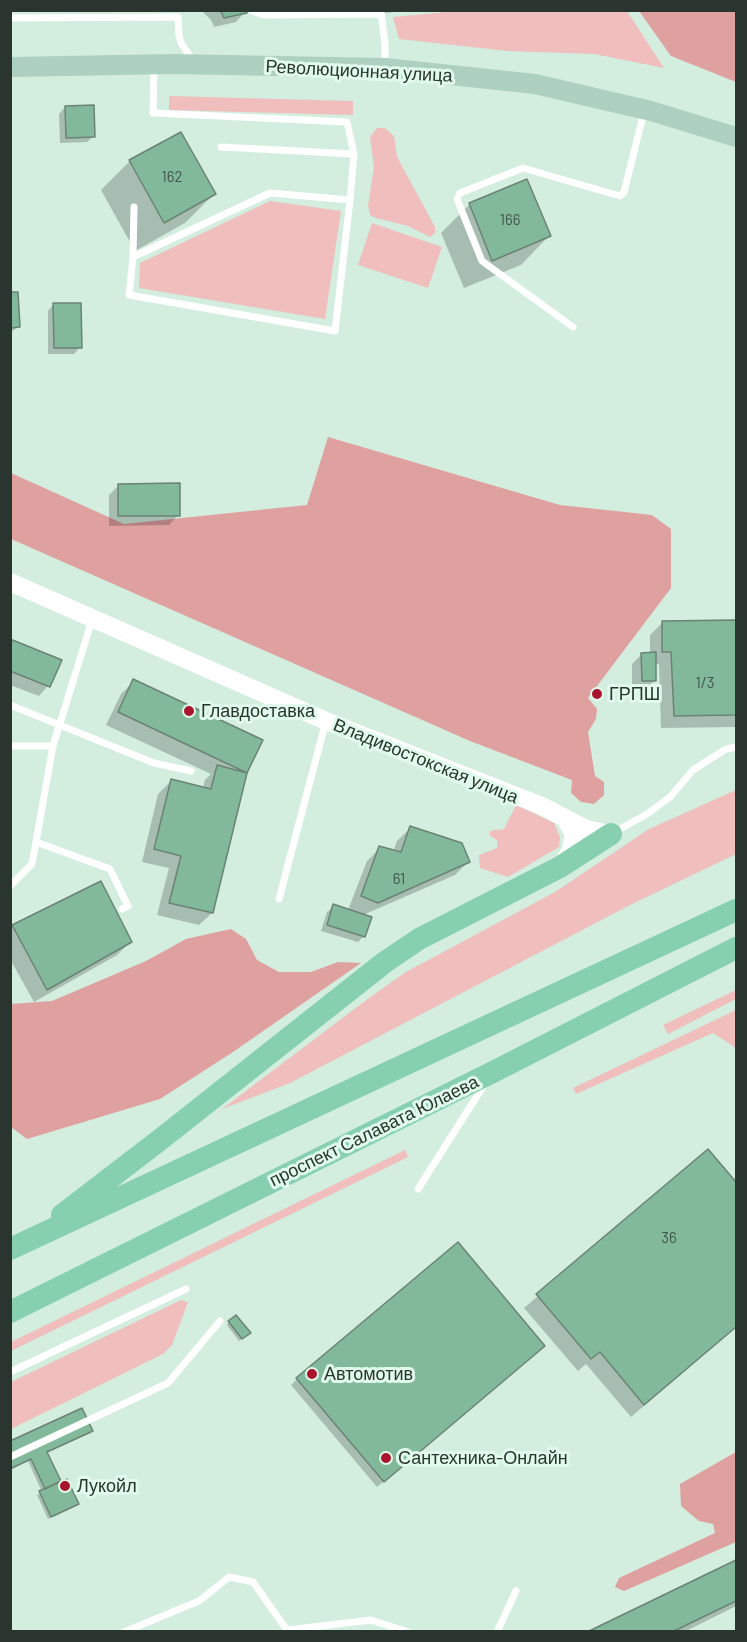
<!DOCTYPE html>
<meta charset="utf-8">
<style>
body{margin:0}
#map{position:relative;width:747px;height:1642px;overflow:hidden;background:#d3edde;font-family:Barlow,sans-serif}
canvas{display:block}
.frame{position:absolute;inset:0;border:12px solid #2b352f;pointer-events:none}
</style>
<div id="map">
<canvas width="747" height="1642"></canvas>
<div class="frame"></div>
</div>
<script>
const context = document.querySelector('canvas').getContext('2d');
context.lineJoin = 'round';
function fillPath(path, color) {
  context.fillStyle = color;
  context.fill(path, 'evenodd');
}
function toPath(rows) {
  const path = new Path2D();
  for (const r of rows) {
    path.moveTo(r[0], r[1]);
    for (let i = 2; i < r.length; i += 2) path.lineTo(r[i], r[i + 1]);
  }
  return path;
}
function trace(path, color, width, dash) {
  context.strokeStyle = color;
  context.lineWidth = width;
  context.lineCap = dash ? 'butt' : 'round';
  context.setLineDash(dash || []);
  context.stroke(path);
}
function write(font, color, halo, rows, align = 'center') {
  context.font = font + ' Barlow,sans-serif';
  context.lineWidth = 6;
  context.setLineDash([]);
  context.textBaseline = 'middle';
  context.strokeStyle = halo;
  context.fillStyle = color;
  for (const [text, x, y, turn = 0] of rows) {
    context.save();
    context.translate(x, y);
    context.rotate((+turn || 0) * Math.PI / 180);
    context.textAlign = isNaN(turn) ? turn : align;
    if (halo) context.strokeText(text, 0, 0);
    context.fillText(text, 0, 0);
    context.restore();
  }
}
fillPath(toPath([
 [469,10,627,11,664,68,594,54,508,51,399,39,393,17],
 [169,96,353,101,353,115,169,110],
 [377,128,385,128,394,136,397,157,435,227,435,233,430,237,408,226,376,218,370,215,368,205,374,167,370,137],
 [270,201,341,211,325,319,139,288,140,263],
 [372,223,442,247,428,288,358,265],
 [736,790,736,854,630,905,290,1083,222,1109,369,998,406,972,555,892,649,829],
 [516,805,554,823,560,837,559,847,508,877,480,868,479,855,497,848,497,840,490,836,490,831,504,829],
 [736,990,736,999,668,1034,663,1025],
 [736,1010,736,1048,713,1033,576,1094,573,1088],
 [405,1150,408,1157,11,1351,11,1342],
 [181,1300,188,1302,172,1345,163,1354,11,1429,11,1382]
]), '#efbebd');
fillPath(toPath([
 [639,11,736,11,736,82,671,56],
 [328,437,560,505,652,515,671,529,671,588,588,698,597,709,596,719,588,732,595,776,604,782,604,795,594,804,581,802,571,793,572,780,470,741,11,539,11,473,124,524,307,505],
 [231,929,246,939,257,960,279,972,311,972,338,962,361,963,233,1052,160,1099,27,1139,11,1127,11,1004,52,1001,146,961,186,939],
 [736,1452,736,1542,624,1591,615,1587,619,1578,715,1533,713,1524,699,1521,681,1506,680,1484]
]), '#dfa1a0');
fillPath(toPath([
 [201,10,245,10,245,12,236,22,214,27,211,20],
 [313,10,354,10,313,17],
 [377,10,409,10,378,14],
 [65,107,94,136,87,142,60,143,59,114],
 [180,134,214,194,185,223,135,251,101,190,130,161],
 [526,181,549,236,521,265,464,288,441,233,469,205],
 [10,294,19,326,10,333],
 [54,304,80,347,74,354,48,354,48,311],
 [118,486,178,515,169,525,109,526,109,495],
 [663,622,736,622,736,727,661,728,659,664,654,664,655,680,645,690,632,691,632,664,642,654,650,654,650,635],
 [10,640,48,686,39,696,10,685],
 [134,681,246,772,212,913,199,925,157,915,169,868,142,862,158,794,171,781,203,788,205,780,211,774,106,725,121,694],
 [410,828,468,862,455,875,363,915,364,936,358,942,321,931,327,912,334,906,348,910,367,861,380,848,393,852,397,841],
 [13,927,130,942,117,955,34,1002,10,959,10,929],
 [708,1151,736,1184,736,1327,631,1417,586,1364,578,1371,524,1308],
 [229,1322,246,1336,239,1341,227,1325],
 [537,1352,377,1487,291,1385,297,1379],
 [91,1431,46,1453,60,1483,77,1504,48,1519,37,1495,42,1492,28,1461,10,1469,10,1443],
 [736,1561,736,1606,684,1632,590,1632]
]), '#0003');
const building = toPath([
 [220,10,246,10,247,13,224,18,220,10],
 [94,105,95,137,66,138,65,106,94,105],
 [181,132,216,194,164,223,129,160,181,132],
 [527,179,551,236,492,261,469,203,527,179],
 [10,292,18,292,20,327,10,328,10,292],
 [53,303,81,303,82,348,54,348,53,303],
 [180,483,180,516,118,516,118,484,180,483],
 [736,620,736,715,674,716,671,652,662,652,662,621,736,620],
 [10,639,62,660,50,687,10,671,10,639],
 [656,652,656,681,642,681,641,653,656,652],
 [133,679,263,740,247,773,118,712,133,679],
 [217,765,247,773,213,913,169,903,181,856,154,849,171,779,211,789,217,765],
 [410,826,462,843,470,862,378,903,361,896,379,846,401,852,410,826],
 [101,881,132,942,47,990,12,925,101,881],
 [333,904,372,917,365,937,327,925,333,904],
 [708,1149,736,1182,736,1327,644,1405,600,1352,591,1359,536,1294,708,1149],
 [458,1242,545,1346,384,1482,296,1378,458,1242],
 [236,1315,251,1333,242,1339,228,1321,236,1315],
 [82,1408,93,1431,47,1452,61,1481,45,1489,31,1459,10,1469,10,1441,82,1408],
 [67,1479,79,1504,51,1517,39,1491,67,1479],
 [736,1560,736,1601,672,1632,587,1632,736,1560]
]);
fillPath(building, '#81b99a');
trace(building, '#6b8375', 1.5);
trace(toPath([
 [252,11,264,15,381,14],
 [381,11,385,45,385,66],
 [10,18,178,17,179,35,181,43,194,62],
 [154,67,153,113,347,122,354,154,350,200,335,331,129,295,133,257,270,193,350,200],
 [221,147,354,154],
 [133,257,134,207],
 [573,327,482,261,457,199,460,193,523,168,620,196,624,192,644,112],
 [10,705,154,763,191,771],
 [10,746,53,746],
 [613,833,647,814,670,797,693,770,726,749,736,747],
 [36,842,110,869,128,906,122,909],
 [10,886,32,864,53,746,92,620],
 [279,899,326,721],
 [418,1189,484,1085],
 [10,1372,186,1289],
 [10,1457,168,1383,220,1321],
 [287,1630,371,1620,408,1632],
 [124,1632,199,1601,229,1577,253,1582,287,1630,285,1632],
 [497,1632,516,1591]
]), '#fff', 7);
trace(toPath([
 [10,582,326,721,542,806,586,829,611,834],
 [560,867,570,852,574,835,565,818]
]), '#fff', 18);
trace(toPath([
 [10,67,173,64,385,68,535,84,651,111,736,137]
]), '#aed0c0', 20);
trace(toPath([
 [62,1215,161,1139,385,962,419,939,560,867,611,834],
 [10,1249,736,910],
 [10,1312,493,1072,736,948]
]), '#86d0af', 22);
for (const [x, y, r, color] of [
 [597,694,6,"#aa142d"],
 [189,711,6,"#aa142d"],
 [312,1374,6,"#aa142d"],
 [386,1458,6,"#aa142d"],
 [65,1486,6,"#aa142d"]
]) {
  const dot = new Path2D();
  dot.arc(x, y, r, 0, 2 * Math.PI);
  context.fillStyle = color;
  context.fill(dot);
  trace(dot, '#e0fbeb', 2);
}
write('15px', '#40564a', null, [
 ["162",172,177],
 ["166",510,220],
 ["1/3",705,683],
 ["61",399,879],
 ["36",669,1238]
]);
write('18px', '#2b352f', '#e0fbeb', [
 ["Революционная улица",359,71,3],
 ["Владивостокская улица",426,761,22],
 ["проспект Салавата Юлаева",374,1131,-26]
]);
write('18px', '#2b352f', '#e0fbeb', [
 ["ГРПШ",609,694],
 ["Главдоставка",201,711],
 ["Автомотив",324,1374],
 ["Сантехника-Онлайн",398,1458],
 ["Лукойл",77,1486]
], 'left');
</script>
